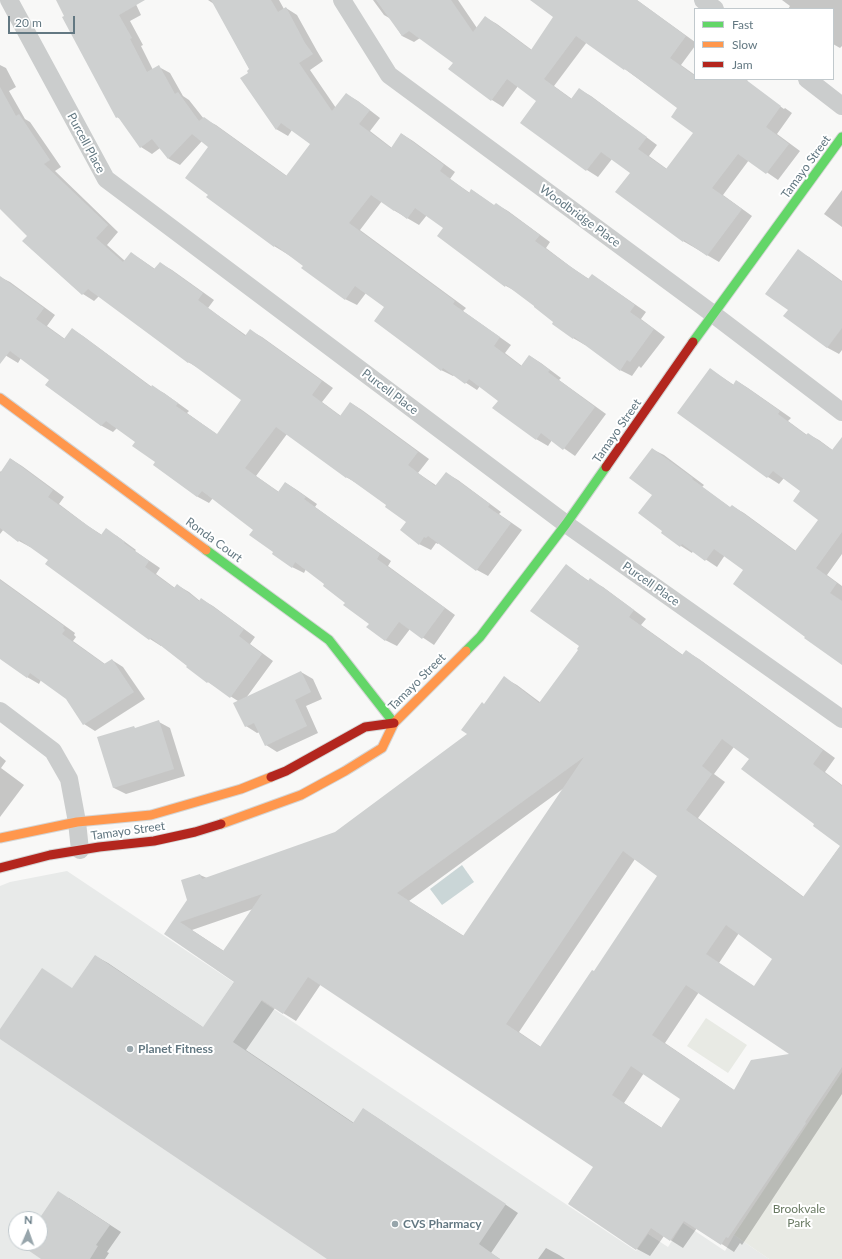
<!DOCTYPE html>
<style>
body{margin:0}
#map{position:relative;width:842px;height:1259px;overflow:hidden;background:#f8f8f7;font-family:Lato,sans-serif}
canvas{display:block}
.legend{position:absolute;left:694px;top:8px;width:140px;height:72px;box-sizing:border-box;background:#fff;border:1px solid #c1c9cd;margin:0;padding:5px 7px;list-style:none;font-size:12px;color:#637882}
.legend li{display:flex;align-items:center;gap:8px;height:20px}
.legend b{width:20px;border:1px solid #c1c9cd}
.north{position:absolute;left:8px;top:1211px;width:40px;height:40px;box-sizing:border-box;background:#fff;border:1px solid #c1c9cd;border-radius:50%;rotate:2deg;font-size:11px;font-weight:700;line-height:16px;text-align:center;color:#637882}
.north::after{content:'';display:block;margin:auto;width:14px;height:18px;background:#97a5ab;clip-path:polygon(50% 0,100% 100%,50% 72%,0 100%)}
.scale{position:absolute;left:8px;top:16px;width:67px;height:18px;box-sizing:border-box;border:2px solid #637882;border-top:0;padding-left:5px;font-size:12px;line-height:14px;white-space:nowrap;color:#637882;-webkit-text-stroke:3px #fff;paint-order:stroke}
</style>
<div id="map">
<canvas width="842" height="1259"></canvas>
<ul class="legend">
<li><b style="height:5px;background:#63d668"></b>Fast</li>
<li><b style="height:5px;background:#ff974d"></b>Slow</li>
<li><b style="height:5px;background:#b3261e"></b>Jam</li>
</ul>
<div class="north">N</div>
<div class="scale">20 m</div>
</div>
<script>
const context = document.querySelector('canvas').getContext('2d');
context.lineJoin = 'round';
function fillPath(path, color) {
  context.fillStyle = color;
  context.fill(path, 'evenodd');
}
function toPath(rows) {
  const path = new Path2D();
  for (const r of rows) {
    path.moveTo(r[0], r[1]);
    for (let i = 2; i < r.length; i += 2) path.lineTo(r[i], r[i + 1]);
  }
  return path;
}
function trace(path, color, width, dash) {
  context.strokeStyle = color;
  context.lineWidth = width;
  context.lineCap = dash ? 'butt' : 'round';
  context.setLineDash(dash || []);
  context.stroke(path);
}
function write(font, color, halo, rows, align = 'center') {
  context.font = font + ' Lato,sans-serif';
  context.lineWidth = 4;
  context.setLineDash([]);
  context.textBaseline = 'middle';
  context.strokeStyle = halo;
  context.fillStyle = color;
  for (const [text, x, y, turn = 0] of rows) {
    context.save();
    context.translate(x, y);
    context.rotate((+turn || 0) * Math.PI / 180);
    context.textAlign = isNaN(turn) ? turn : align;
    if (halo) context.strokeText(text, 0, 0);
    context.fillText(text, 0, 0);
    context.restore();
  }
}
fillPath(toPath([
 [67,871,636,1251,648,1234,668,1247,683,1223,725,1251,734,1235,769,1259,0,1259,0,886,10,882],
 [16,1219,40,1219,40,1243,16,1243]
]), '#e8eae9');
fillPath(toPath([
 [706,1018,747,1045,728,1073,687,1046],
 [842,1072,842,1259,769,1259,734,1235]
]), '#e8eae4');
fillPath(toPath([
 [462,865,474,882,442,905,430,889]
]), '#cad6d7');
fillPath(toPath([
 [57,0,134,0,141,15,130,21,143,45,141,46,153,70,159,67,170,73,183,96,189,100,204,119,216,125,287,176,311,144,292,130,288,136,276,129,249,73,250,70,214,4,208,0,279,0,284,9,286,8,297,15,317,51,323,61,310,70,336,108,346,94,358,101,380,118,370,131,392,148,402,134,413,141,455,172,450,179,470,193,472,190,495,206,496,204,508,211,550,242,546,248,571,267,589,279,592,275,603,282,646,312,641,319,665,337,641,368,639,366,632,376,620,370,585,344,585,345,573,338,536,306,517,292,506,286,438,236,444,228,427,215,419,225,395,211,382,201,360,230,466,308,463,311,511,345,505,353,522,366,530,356,541,363,561,378,559,380,606,414,575,456,552,440,548,446,536,439,499,400,480,386,477,390,454,375,453,376,441,370,386,307,366,293,357,305,345,299,305,265,274,246,209,195,209,147,202,141,180,165,169,159,160,148,152,154,141,147,120,119,117,117],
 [373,0,458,0,477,28,485,17,497,24,540,56,555,17,532,0,637,0,695,42,695,46,681,65,695,75,695,79,745,79,748,81,748,83,784,109,785,108,792,113,777,134,800,151,778,180,749,160,723,195,752,216,719,262,683,241,631,173,612,159,598,177,587,170,522,122,538,101,518,86,503,107,492,100,449,69,454,62,420,38,414,42,402,36,391,19,384,15],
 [587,42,679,108,694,133,667,169,649,156,657,145,591,96,579,89,572,99,554,86],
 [782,0,842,0,842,46,840,48,833,44,833,9,788,9,790,6],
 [0,65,6,68,16,87,9,91,25,119,30,122,61,167,55,171,118,232,107,245,125,261,131,253,142,260,155,269,160,263,172,270,214,300,208,308,247,336,251,331,262,337,333,388,322,402,341,416,351,403,362,410,429,459,418,473,437,486,446,473,458,480,501,512,499,514,522,530,488,576,477,570,439,542,438,544,436,543,431,550,419,544,407,522,387,505,358,484,346,477,287,434,256,476,279,492,286,483,297,490,317,504,315,507,391,561,388,566,455,615,434,645,410,629,397,646,385,640,370,624,326,584,306,569,304,573,292,567,275,552,254,530,213,498,209,503,198,497,154,465,156,462,136,442,117,428,113,432,102,426,46,385,51,379,21,358,18,363,0,352,0,277,10,282,55,315,47,326,65,339,72,329,83,336,152,387,164,393,189,411,187,413,218,435,243,400,200,369,188,362,99,296,94,301,83,294,29,236,0,198],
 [842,190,842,227,824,214],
 [798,251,809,257,842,281,842,350,839,354,828,348,785,316,789,310],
 [710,369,734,385,737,381,748,388,791,418,788,421,807,435,808,434,819,440,842,457,842,554,827,575,842,586,842,664,745,569,725,555,717,567,693,551,692,553,681,546,663,532,653,494,652,449,664,455,704,485,702,487,731,508,732,506,744,513,796,551,819,520,802,491,784,478,779,484,768,477,678,413],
 [11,459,22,466,64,497,59,504,88,526,102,535,106,530,117,536,136,550,135,551,160,568,156,574,175,588,177,585,189,592,200,601,201,599,213,606,255,637,250,644,273,661,246,698,301,672,313,679,322,699,306,706,318,733,277,752,266,745,260,732,257,733,246,726,238,701,208,682,188,667,189,665,162,645,161,646,150,639,47,564,49,560,31,546,30,547,19,541,4,529,0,534,0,471,1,472],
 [566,565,589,581,590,580,603,587,646,619,641,625,683,655,686,651,699,659,835,758,825,772,842,785,842,1094,742,1245,740,1243,734,1252,697,1228,683,1248,664,1236,650,1256,637,1249,569,1203,594,1167,321,984,296,1021,275,1008,246,1050,354,1123,363,1109,376,1117,518,1213,491,1253,500,1259,329,1259,0,1038,0,1031,73,989,95,956,108,963,204,1028,235,981,165,934,188,900,200,875,207,878,336,833,469,734,484,705,504,678,517,685,541,703,580,650,580,646],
 [734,747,750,759,816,824,841,845,804,897,698,818,725,782,714,774],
 [564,788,464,936,409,901],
 [635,859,659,876,594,972,541,1047,519,1032],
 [253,909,224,951,192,930],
 [739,933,773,959,755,987,719,963],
 [699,992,792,1055,734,1090,665,1043],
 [644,1073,682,1098,662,1128,624,1103],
 [0,579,75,633,74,635,76,637,73,641,105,664,112,660,123,667,145,699,95,731,84,724,66,698,41,680,39,684,27,677,0,657],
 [159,722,170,728,185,776,126,794,114,788,98,738,136,729],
 [0,756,6,761,1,768,24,785,0,817],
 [69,1198,121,1232,107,1252,109,1253,105,1259,43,1259,23,1246,25,1243,40,1243],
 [546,1248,559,1255,565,1259,538,1259]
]), '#0003');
fillPath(toPath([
 [56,0,145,0,119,15,132,38,130,39,147,72,159,65,175,94,178,92,199,121,204,117,286,176,310,144,281,123,276,130,240,78,248,73,247,71,249,69,211,0,271,0,278,12,286,7,305,43,313,54,299,63,332,111,346,93,370,110,359,124,391,148,401,133,444,165,440,171,469,193,471,189,494,205,496,203,540,235,535,241,560,259,588,279,592,274,635,305,630,312,654,329,630,362,627,360,620,371,574,337,573,339,552,324,553,322,534,307,534,306,506,285,505,287,437,236,443,228,415,208,407,219,395,210,394,211,371,195,349,223,455,301,453,304,500,337,494,346,521,366,529,355,550,370,548,372,595,407,563,450,541,433,536,440,492,408,498,401,469,379,465,384,443,368,441,371,374,321,384,307,355,286,345,300,301,268,303,266,275,245,274,247,206,197,208,195,185,178,208,147,192,134,168,159,152,139,140,148,118,117,116,118,62,17,64,16],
 [376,0,451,0,473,32,485,16,531,50,553,17,530,0,637,0,686,36,670,58,695,76,695,79,745,79,781,106,766,127,789,144,766,174,738,154,712,188,742,209,707,256,684,240,683,242,615,192,630,173,601,152,586,171,520,123,536,101,507,79,491,101,448,69,453,63,409,31,402,36],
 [576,36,624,70,625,69,677,108,671,117,693,133,666,169,638,149,647,137,579,88,571,99,544,79],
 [0,87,16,116,19,114,50,160,44,164,108,225,96,238,123,262,131,252,154,269,160,262,203,293,198,300,245,336,250,329,322,381,312,395,340,416,350,402,418,452,408,465,435,486,446,472,490,504,488,507,511,523,476,571,428,536,426,538,424,537,419,545,400,530,406,522,385,507,386,505,347,477,346,478,276,427,245,468,278,492,285,482,306,497,304,499,380,554,377,559,445,608,422,639,399,622,385,641,366,627,369,624,343,605,345,603,323,586,324,584,295,562,292,568,272,554,273,552,249,535,253,530,202,491,197,497,153,465,155,462,132,446,135,442,106,421,101,426,45,385,49,380,10,351,0,364,0,276,44,308,36,319,64,339,72,328,151,387,152,385,178,403,176,406,217,434,241,400,189,362,188,363,88,289,82,295,22,241,27,236,0,209],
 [798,249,842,282,842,328,827,348,783,316,788,310,765,294],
 [710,368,733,385,736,380,780,411,778,414,806,435,808,433,832,450,842,437,842,532,816,568,837,583,830,593,842,601,842,665,804,638,805,637,733,584,743,570,714,549,705,561,682,544,680,547,661,533,662,531,638,513,652,495,629,478,652,448,693,478,692,479,730,507,732,505,795,551,818,520,793,501,800,491,773,471,767,478,677,413],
 [10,458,53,490,48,497,77,518,101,535,106,528,125,542,124,543,149,561,145,567,174,588,177,584,199,601,201,598,244,629,239,636,262,654,230,698,208,682,207,683,186,667,187,666,151,638,149,640,45,564,48,560,20,540,18,542,0,528,0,473],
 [566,564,588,581,590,578,634,610,629,617,682,655,686,650,823,750,813,764,842,786,842,1067,805,1122,806,1123,728,1238,726,1237,721,1245,684,1221,670,1241,651,1228,636,1250,568,1204,593,1167,308,977,283,1014,262,1000,233,1042,353,1123,363,1108,506,1204,479,1244,500,1259,327,1259,0,1039,0,1029,42,968,72,988,95,955,203,1027,234,982,164,934,187,900,181,880,200,874,202,879,335,832,467,734,461,730,482,702,484,704,504,676,539,703,578,650,577,649,579,646,530,611],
 [722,739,749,759,741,769,814,824,813,826,840,846,803,897,686,810,712,774,702,766],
 [584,757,463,936,397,893],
 [623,851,657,876,594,971,592,970,540,1047,506,1024],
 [262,894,223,951,180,922],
 [726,925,772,959,754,986,706,954],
 [686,985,789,1054,751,1060,734,1090,652,1035],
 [631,1066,680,1099,661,1128,612,1095],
 [0,580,64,626,63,628,65,630,62,634,104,664,112,659,134,692,83,725,66,699,30,673,27,678,0,659],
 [301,671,311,692,295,700,307,726,265,746,254,723,245,727,233,703],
 [159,720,174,769,113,788,97,737,134,726,135,728],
 [58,1191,110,1225,96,1245,98,1246,90,1259,41,1259,25,1248,25,1243,40,1243,39,1219]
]), '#ced0d0');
const fast = toPath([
 [693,342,842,137],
 [206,550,329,640,394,723],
 [466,651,480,637,566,524,606,467]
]);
const slow = toPath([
 [0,398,206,550],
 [221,824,301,795,345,771,382,748,394,723,466,651],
 [0,838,77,822,151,815,241,789,271,777]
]);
const jam = toPath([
 [606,467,693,342],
 [271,777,286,771,365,727,394,723],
 [0,868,50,855,99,847,154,841,195,832,221,824]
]);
trace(fast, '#d4d5d5', 11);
trace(slow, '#d4d5d5', 11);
trace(jam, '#d4d5d5', 11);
trace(toPath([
 [9,0,106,179,566,524,842,719],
 [342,0,389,75,713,314,842,412],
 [703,0,715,9],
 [807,79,842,106],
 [0,711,53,751,69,779,77,822,80,850]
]), '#cbcdcd', 18);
trace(fast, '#63d668', 9);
trace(slow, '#ff974d', 9);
trace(jam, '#b3261e', 9);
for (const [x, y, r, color] of [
 [130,1049,4,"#97a5ab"],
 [395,1224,4,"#97a5ab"]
]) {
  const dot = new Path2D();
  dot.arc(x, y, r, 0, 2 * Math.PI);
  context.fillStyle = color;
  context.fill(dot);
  trace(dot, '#fff', 1.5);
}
write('12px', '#637882', '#fff', [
 ["Purcell Place",86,143,62],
 ["Tamayo Street",806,167,-54],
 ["Woodbridge Place",580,216,36],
 ["Purcell Place",390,392,37],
 ["Tamayo Street",617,431,-55],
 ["Ronda Court",214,540,36],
 ["Purcell Place",651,584,35],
 ["Tamayo Street",417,682,-45],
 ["Tamayo Street",128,831,-8]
]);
write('bold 12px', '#637882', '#fff', [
 ["Planet Fitness",138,1049],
 ["CVS Pharmacy",403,1224]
], 'left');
write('12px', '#697a62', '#fff', [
 ["Brookvale",799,1209],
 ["Park",799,1223]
]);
</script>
